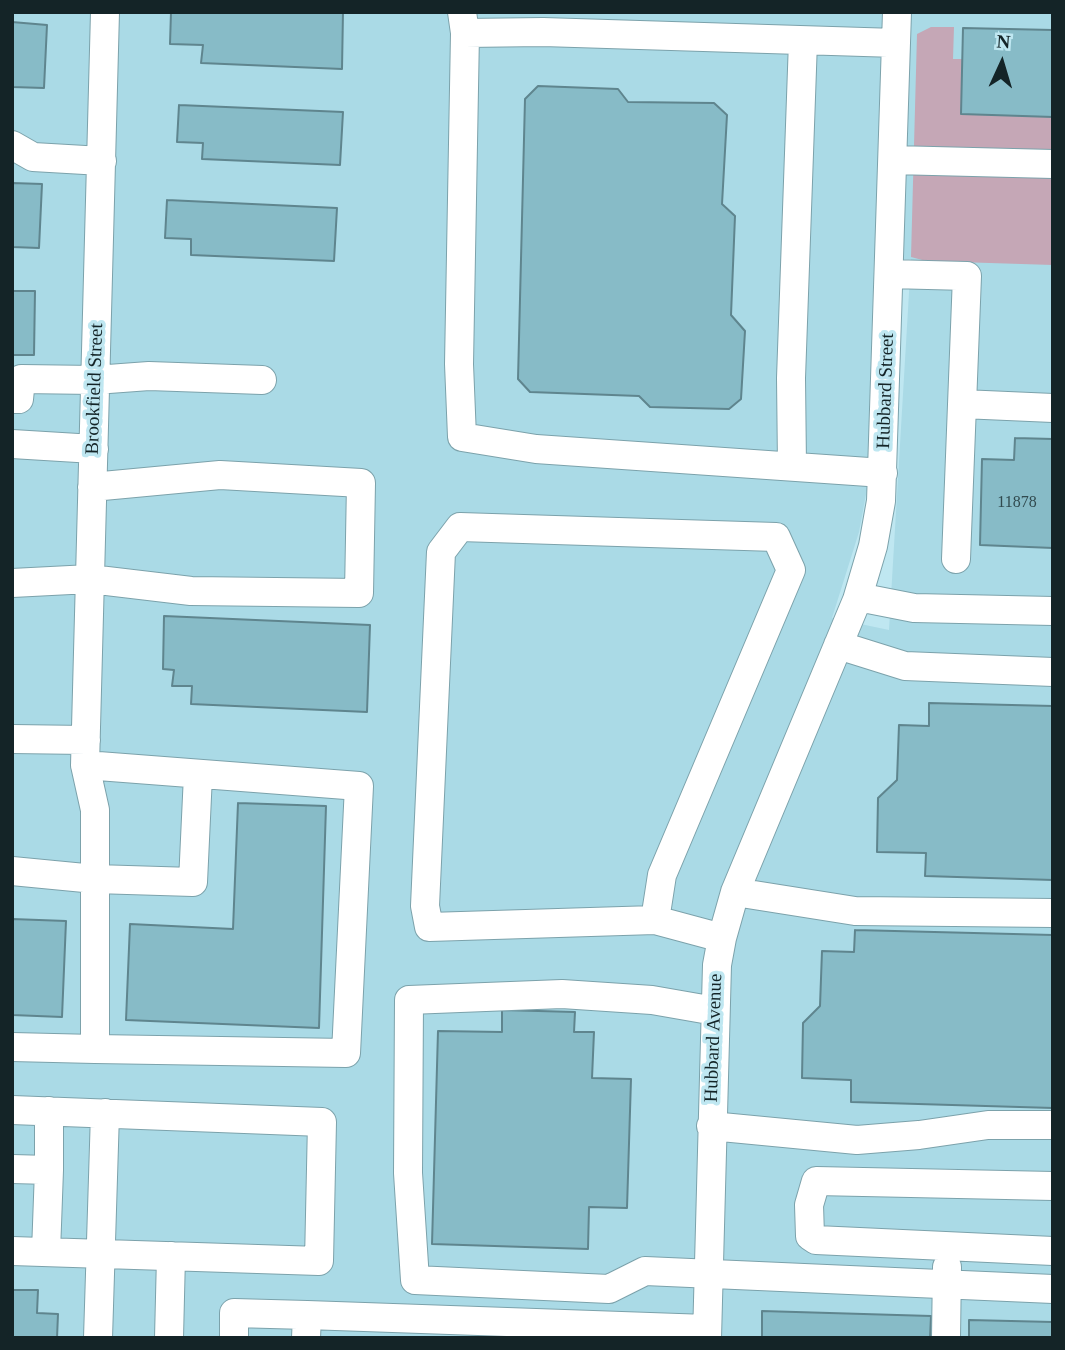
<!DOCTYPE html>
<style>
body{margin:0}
#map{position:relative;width:1065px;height:1350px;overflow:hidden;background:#bfe7f1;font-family:Georgia,serif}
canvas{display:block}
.frame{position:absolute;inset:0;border:14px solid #142427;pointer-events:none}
.north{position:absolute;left:967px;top:28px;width:70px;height:70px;-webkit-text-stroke:5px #bfe7f1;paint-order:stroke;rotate:4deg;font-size:19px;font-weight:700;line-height:28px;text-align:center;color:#142427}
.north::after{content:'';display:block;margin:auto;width:24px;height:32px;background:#142427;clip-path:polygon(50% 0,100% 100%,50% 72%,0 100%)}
</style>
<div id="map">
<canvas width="1065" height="1350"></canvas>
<div class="frame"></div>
<div class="north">N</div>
</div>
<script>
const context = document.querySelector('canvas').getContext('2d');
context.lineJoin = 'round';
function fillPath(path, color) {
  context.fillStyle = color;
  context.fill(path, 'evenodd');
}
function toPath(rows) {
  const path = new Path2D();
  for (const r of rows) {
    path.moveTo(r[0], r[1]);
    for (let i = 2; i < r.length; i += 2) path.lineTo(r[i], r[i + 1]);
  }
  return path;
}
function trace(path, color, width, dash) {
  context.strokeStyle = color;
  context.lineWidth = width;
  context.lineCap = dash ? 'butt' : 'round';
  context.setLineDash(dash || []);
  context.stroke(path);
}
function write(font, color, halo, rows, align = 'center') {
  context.font = font + ' Georgia,serif';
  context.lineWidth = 7;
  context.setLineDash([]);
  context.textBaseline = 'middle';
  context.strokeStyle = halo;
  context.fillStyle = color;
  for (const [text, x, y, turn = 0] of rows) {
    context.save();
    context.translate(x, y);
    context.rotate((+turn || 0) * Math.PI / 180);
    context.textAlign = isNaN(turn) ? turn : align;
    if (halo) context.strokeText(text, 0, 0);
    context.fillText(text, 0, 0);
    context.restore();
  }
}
fillPath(toPath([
 [12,12,1053,12,1053,1338,12,1338],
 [874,259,911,259,889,630,832,618,859,532,867,489]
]), '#aadae6');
fillPath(toPath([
 [931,27,954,27,953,59,962,59,961,114,1053,117,1053,265,926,261,911,257,917,34]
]), '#c5a7b6');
const building = toPath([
 [171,12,343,12,342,69,201,63,203,45,170,44,171,12],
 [12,22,47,25,44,88,12,87,12,22],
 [963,28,1053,30,1053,117,961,114,963,28],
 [538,86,618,89,628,102,714,103,727,115,722,204,735,216,731,315,745,331,741,399,729,409,650,407,639,396,530,392,518,379,525,99,538,86],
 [179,105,343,112,340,165,202,159,203,143,177,142,179,105],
 [12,183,42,184,39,248,12,247,12,183],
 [167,200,337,208,334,261,191,255,191,239,165,238,167,200],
 [12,291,35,291,34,355,12,355,12,291],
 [1015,438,1053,439,1053,548,980,545,982,459,1014,460,1015,438],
 [164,616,370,625,367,712,191,704,192,686,172,686,174,670,163,669,164,616],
 [929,703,1053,706,1053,880,925,876,926,853,877,852,878,798,897,780,899,725,929,726,929,703],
 [238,803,326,806,319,1028,126,1020,130,924,233,929,238,803],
 [12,919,66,921,62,1017,12,1015,12,919],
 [855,930,1053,935,1053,1108,851,1102,851,1080,802,1078,803,1023,820,1006,822,951,854,952,855,930],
 [502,1010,575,1012,574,1032,594,1032,592,1078,631,1079,627,1208,589,1207,588,1249,432,1244,438,1031,502,1032,502,1010],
 [12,1290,38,1290,37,1313,58,1314,57,1338,12,1338,12,1290],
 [762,1311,931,1316,930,1338,762,1338,762,1311],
 [969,1320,1053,1322,1053,1338,969,1338,969,1320]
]);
fillPath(building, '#87bbc7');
trace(building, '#5f858e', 2);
const minor = toPath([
 [462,12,465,33,543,32,896,43],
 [465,33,459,364,462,437,536,449,883,473],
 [12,145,33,157,102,161],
 [893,160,1053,164],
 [889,274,967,276,956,559],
 [12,399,19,399,21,379,95,380,149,376,262,380],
 [962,404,1053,408],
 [12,444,94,449],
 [792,466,791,378,803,41],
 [12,583,90,579,191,591,359,593,361,483,220,475,92,487],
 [858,597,914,608,1053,611],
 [838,645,905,666,1053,672],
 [12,739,86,740],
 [85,765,359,786,346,1053,95,1049],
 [12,871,95,879,193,882,198,775],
 [735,892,855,911,1053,913],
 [655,920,662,875,791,570,776,537,460,527,441,552,425,906,429,927,655,920,722,938],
 [715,1011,652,1000,562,994,409,1000,408,1173,415,1280,609,1289,645,1271,1053,1289],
 [12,1047,95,1049,95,810,85,765,105,12],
 [12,1110,322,1122,319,1261,12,1251],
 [711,1126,857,1140,919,1135,988,1125,1053,1125],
 [12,1169,49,1170,46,1252],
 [49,1170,49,1111],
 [1053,1186,816,1181,809,1205,810,1236,816,1240,1053,1251],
 [98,1338,105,1113],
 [169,1338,171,1256],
 [234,1338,234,1313,307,1315],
 [306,1338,307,1315,707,1329],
 [707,1338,717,965,722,938,735,892,857,600,873,546,881,501,897,12],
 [946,1338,947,1267]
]);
trace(minor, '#7ca2ab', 30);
trace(minor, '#fff', 28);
write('16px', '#314a4f', null, [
 ["11878",1017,503]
]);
write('19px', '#142427', '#bfe7f1', [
 ["Brookfield Street",95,389,-88],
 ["Hubbard Street",886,391,-88],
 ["Hubbard Avenue",714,1038,-88]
]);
</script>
